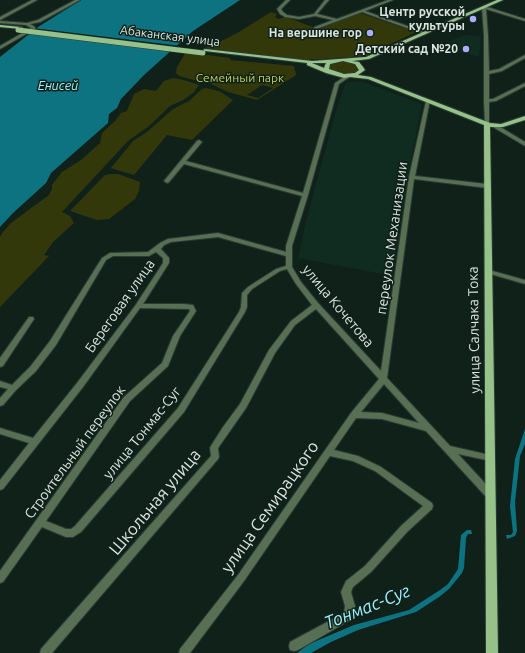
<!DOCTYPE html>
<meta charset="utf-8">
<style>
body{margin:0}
canvas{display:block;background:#0f2119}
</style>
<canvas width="525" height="653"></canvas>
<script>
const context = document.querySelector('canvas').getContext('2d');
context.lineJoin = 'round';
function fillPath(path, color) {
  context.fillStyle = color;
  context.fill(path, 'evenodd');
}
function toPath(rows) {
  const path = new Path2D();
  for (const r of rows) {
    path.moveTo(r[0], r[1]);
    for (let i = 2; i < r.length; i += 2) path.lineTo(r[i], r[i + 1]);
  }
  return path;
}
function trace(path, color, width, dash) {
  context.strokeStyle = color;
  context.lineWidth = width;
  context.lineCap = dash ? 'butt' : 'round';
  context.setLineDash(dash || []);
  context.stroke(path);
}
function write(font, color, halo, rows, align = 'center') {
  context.font = font + ' Ubuntu,sans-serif';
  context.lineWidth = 3;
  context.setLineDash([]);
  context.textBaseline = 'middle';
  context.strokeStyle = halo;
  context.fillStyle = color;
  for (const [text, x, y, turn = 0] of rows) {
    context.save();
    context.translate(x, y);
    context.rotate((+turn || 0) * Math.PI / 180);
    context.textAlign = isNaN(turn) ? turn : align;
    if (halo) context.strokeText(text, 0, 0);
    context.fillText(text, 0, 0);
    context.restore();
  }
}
fillPath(toPath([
 [464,35,481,36,479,57,444,46,444,44],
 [361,81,422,104,408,175,393,276,298,258,306,221,337,107,346,82]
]), '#102b1f');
fillPath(toPath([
 [271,12,277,14,275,17,278,19,286,17,318,29,360,13,416,32,365,56,304,60,205,48,214,45,239,32],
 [186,52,230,58,230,60,294,66,296,75,257,100,228,92,211,84,208,81,194,80,179,76,176,73,177,67],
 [262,85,273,88,258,98,247,95],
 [343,61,356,64,360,69,359,71,348,75,337,74,328,69,328,66,333,63],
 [173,78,184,80,199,85,193,93,183,100,170,106,149,126,128,141,62,212,70,216,74,223,53,242,44,255,49,256,0,307,0,237,3,232,11,223,49,195,52,189,52,185,62,172,81,160,100,143,102,133,115,121,121,113,127,111,134,94,144,89,156,91,164,81],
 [206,88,219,91,233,100,192,140,167,135,134,175,111,168,133,141,147,132,173,109,189,101,202,89],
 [111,174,118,174,140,182,139,191,135,199,109,219,97,220,70,211,105,175]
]), '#33380b');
fillPath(toPath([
 [81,0,240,0,193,31,144,75,121,99,117,108,109,114,108,123,51,173,46,183,13,213,0,227,0,57,38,27],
 [525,429,525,444,520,456,515,502,517,531,515,536,507,539,506,535,511,535,513,532,510,506,515,459],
 [467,530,471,530,472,534,468,534,466,538,464,568,462,573,449,589,439,597,416,612,358,630,331,642,311,653,297,653,309,644,354,625,409,610,440,590,448,584,458,569,461,535]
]), '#0d7381');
fillPath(toPath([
 [33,28,181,46,175,51,27,33]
]), '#0f2119');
const minor = toPath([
 [32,0,37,0,0,20,0,17,32,0],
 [75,0,80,0,40,22,30,24,35,27,35,29,0,49,0,46,31,28,26,25,0,23,0,21,27,23,38,20,75,0],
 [286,0,290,0,281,9,283,12,287,15,299,17,314,14,325,0,329,0,317,14,337,19,388,0,393,0,365,11,427,33,424,34,362,12,316,29,314,28,315,27,333,20,315,16,299,19,285,17,280,14,277,9,286,0],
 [484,6,525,19,525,21,486,9,488,36,489,71,499,69,525,55,525,58,502,71,489,74,489,99,493,99,525,83,525,86,496,101,489,102,489,125,487,126,485,125,484,101,484,36,482,7,484,6],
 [347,75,351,76,339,84,308,195,292,246,292,267,301,282,318,303,381,371,409,177,426,101,430,100,415,176,487,184,490,186,487,188,414,179,387,378,450,446,494,456,495,458,494,460,491,461,458,454,494,493,495,496,494,499,491,500,488,499,426,431,382,419,356,418,334,450,358,456,381,467,432,503,433,506,432,509,407,532,371,572,353,587,351,592,355,606,352,619,298,650,294,651,290,650,289,646,290,642,344,613,345,606,341,592,346,581,365,566,401,526,423,506,375,471,353,461,330,456,244,581,190,653,179,653,180,649,238,575,351,413,379,379,316,309,295,325,275,353,246,408,218,448,219,457,218,459,52,653,40,653,41,649,211,456,210,448,211,446,223,427,240,404,269,350,291,321,312,305,296,284,287,269,280,271,252,289,247,295,247,307,245,312,184,412,81,532,73,537,66,537,42,527,3,582,0,583,0,571,124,397,162,363,173,336,190,311,189,309,140,308,83,387,3,489,0,490,0,480,29,443,0,434,0,428,33,438,77,383,135,306,163,263,163,258,156,252,149,256,113,256,106,260,56,345,36,371,16,390,3,405,0,406,0,398,8,389,0,387,0,381,12,385,30,367,50,341,102,258,110,253,148,252,160,243,168,239,218,233,286,252,286,246,302,196,184,164,169,182,167,183,164,181,197,141,199,140,202,142,186,161,303,193,335,83,347,75],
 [218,237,286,256,286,266,276,269,248,287,242,293,241,307,239,312,178,408,75,526,71,529,66,529,46,521,130,401,168,366,180,336,196,311,193,305,184,304,143,304,169,263,169,258,161,249,164,245,171,242,218,237],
 [384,384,419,423,382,413,361,412,384,384],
 [493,125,497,125,525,142,525,146,493,127,493,125],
 [489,270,525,280,525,284,487,273,486,272,489,270],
 [29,317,33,317,34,319,3,366,0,367,0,358,29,317]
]);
const major = toPath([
 [497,0,503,0,369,59,352,61,359,62,363,67,365,70,358,75,371,77,490,123,501,124,525,116,525,120,503,127,490,127,498,653,486,653,484,125,368,79,350,77,344,78,326,73,307,65,307,63,205,51,203,50,205,49,312,61,366,57,497,0],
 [343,61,355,64,359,70,355,73,344,74,329,69,330,64,343,61],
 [312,63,326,63,324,68,312,63],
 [0,25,21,27,23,28,21,29,0,27,0,25]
]);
trace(minor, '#2b3c35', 2);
trace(major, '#2b3c35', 2);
fillPath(minor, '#596f54');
fillPath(major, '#96c28a');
const majorBridge = toPath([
 [18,30,203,53]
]);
trace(majorBridge, '#2b3c35', 6, []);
trace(majorBridge, '#96c28a', 5);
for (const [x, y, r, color] of [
 [473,19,4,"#abaffb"],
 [370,33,4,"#abaffb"],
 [466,49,4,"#abaffb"]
]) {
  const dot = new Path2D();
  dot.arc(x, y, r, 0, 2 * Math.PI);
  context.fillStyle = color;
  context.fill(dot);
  trace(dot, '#0f2119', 1.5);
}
write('bold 12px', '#dae5df', '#0f2119', [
 ["Центр русской",465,12],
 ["культуры",465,26],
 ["На вершине гор",362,33],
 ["Детский сад №20",458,49]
], 'right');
write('12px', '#dae5df', '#0f2119', [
 ["Абаканская улица",170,36,7]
]);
write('12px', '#c0ce5f', '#0f2119', [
 ["Семейный парк",240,78]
]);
write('italic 13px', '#9ceefc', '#0f2119', [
 ["Енисей",58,86]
]);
write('14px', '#dae5df', '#0f2119', [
 ["переулок Механизации",392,238,-82],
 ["Береговая улица",120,306,-55],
 ["улица Кочетова",338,306,50],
 ["улица Салчака Тока",474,330,-91],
 ["улица Тонмас-Суг",142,433,-51],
 ["Строительный переулок",75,452,-54]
]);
write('17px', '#dae5df', '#0f2119', [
 ["Школьная улица",155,502,-50],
 ["улица Семирацкого",270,507,-55]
]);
write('italic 18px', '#9ceefc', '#0f2119', [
 ["Тонмас-Суг",367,607,-22]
]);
</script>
